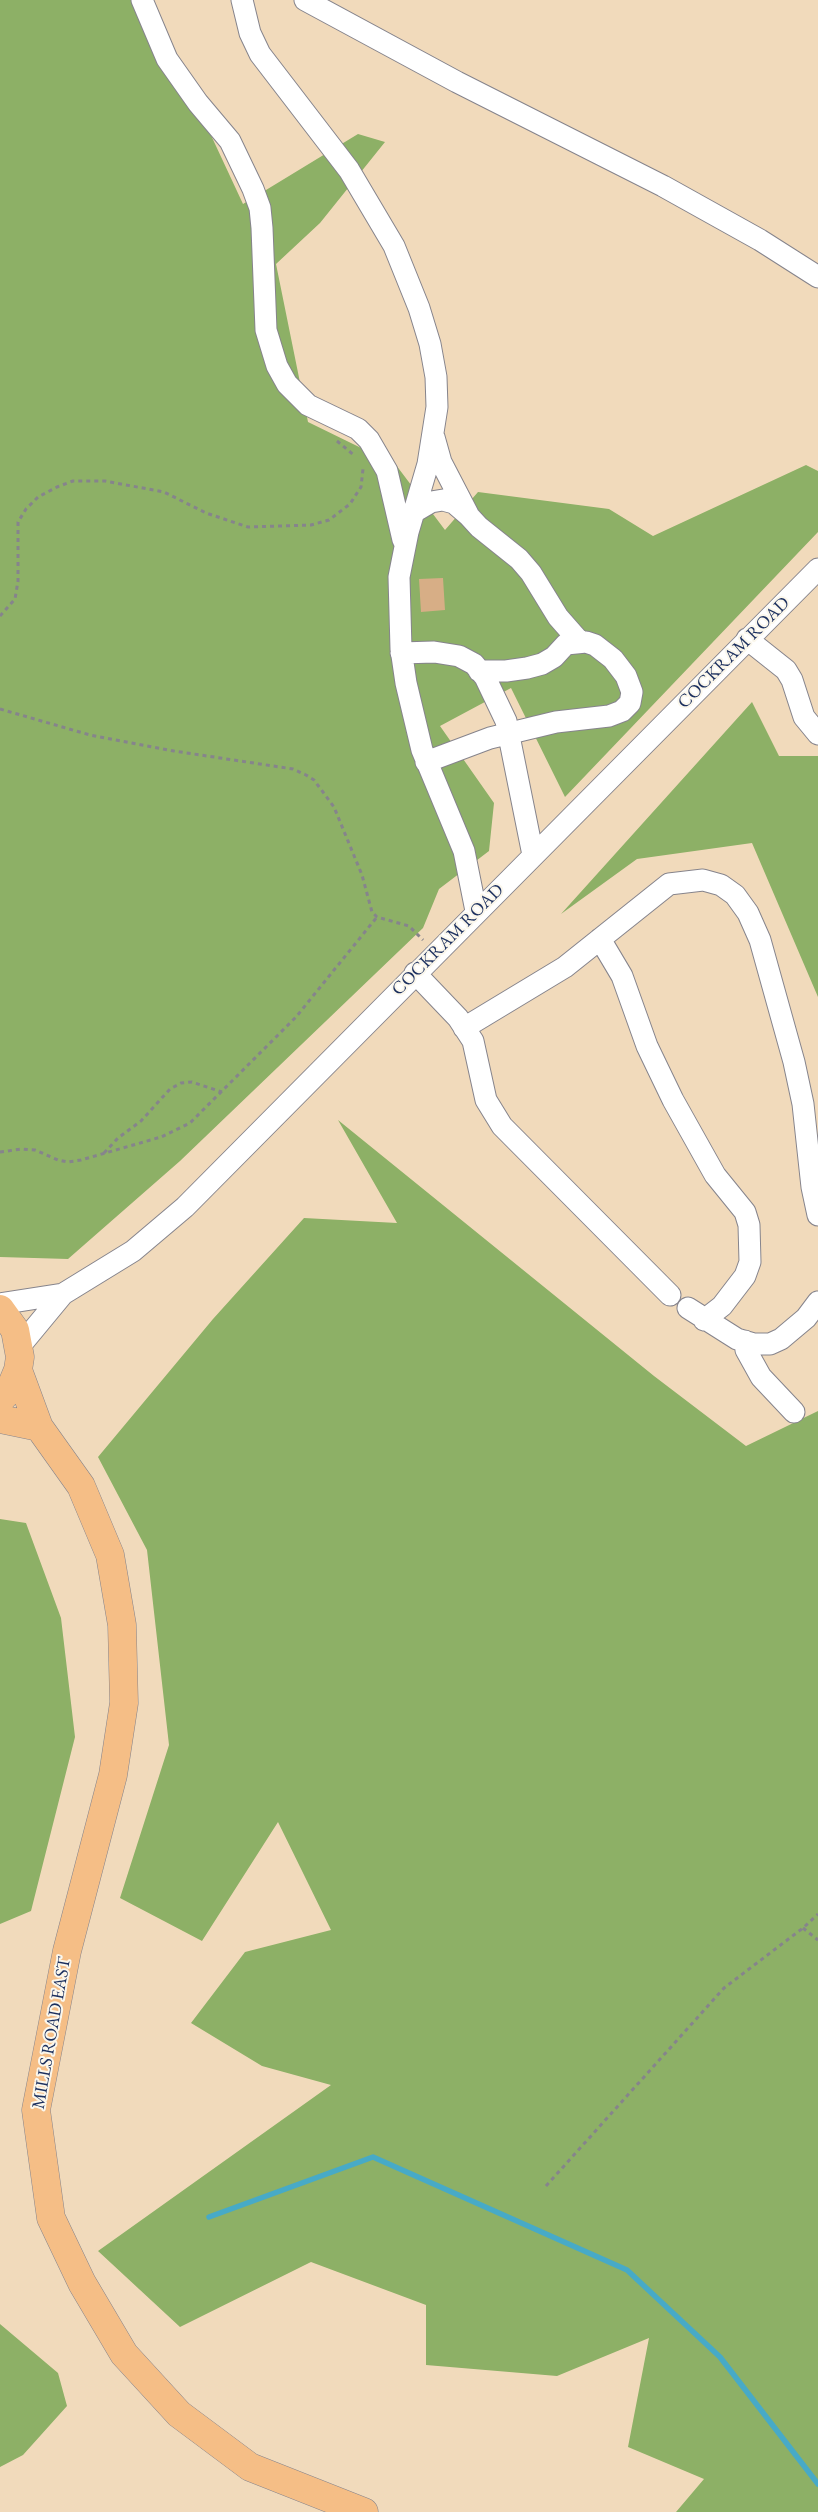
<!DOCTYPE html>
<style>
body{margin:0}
canvas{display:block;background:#f1dabb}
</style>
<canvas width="818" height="2512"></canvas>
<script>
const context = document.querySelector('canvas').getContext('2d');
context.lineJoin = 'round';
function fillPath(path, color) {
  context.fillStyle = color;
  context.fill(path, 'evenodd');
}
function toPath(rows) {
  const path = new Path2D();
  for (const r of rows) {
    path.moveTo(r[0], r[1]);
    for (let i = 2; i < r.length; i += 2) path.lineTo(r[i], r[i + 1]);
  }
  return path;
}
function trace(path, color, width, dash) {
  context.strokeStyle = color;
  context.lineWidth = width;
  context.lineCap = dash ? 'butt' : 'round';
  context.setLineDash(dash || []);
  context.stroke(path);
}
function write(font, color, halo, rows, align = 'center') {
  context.font = font + ' "EB Garamond",serif';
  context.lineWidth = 4;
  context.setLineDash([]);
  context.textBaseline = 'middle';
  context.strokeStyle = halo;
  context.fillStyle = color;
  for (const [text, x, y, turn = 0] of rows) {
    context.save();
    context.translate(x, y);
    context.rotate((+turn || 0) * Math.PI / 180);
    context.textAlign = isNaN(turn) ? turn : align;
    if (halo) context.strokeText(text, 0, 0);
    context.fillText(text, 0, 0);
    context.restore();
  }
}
fillPath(toPath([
 [0,0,148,0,243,204,358,134,385,142,320,223,276,264,308,422,396,465,445,530,478,492,609,509,653,536,806,465,818,471,818,532,565,797,511,688,440,726,494,803,489,851,439,889,423,928,180,1161,68,1259,0,1257],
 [752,702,779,756,818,756,818,997,752,843,637,859,561,914],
 [338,1120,654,1376,746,1446,818,1411,818,2512,676,2512,704,2479,628,2447,649,2338,557,2376,426,2365,426,2305,311,2262,180,2327,98,2251,331,2085,262,2066,191,2023,245,1952,331,1930,278,1822,202,1941,120,1898,169,1745,147,1550,98,1457,213,1319,304,1218,397,1223],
 [0,1519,26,1523,61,1618,75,1737,31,1911,0,1924],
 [0,2324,58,2373,67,2406,23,2455,0,2467]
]), '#8db066');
trace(toPath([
 [209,2217,373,2157,627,2270,720,2357,818,2484]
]), '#47aac7', 5.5);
fillPath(toPath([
 [443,578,445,610,421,612,419,579]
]), '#d7ae86');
const minor = toPath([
 [142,0,167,59,198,103,230,141,253,189,260,208,262,228,266,330,277,366,287,384,308,405,358,429,369,440,387,471,403,540],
 [242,0,250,33,260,54,349,170,394,246,419,308,430,344,436,377,437,407,428,464,408,532,399,577,401,649,406,683,422,750,464,851,476,911],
 [305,0,457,82,663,186,760,240,818,277],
 [434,437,441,462,468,514],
 [414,512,431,502,443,500,454,503,468,515,479,527,519,559,531,573,558,617,580,642],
 [747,639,786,670,792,680,804,717,818,734],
 [401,653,434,652,459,656,474,664,485,677,506,721,533,855],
 [426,762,490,738,556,722,609,716,622,711,630,703,632,692,626,676,613,659,595,645,586,642,566,644,554,657,542,664,527,668,506,671,479,671],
 [600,939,622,976,647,1046,673,1100,715,1175,745,1212,749,1225,750,1262,745,1276,722,1306,704,1320],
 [415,973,458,1018,473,1041,486,1100,502,1126,670,1295],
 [464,1028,565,967,669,884,703,880,721,885,735,895,748,913,760,940,794,1062,803,1104,812,1187,818,1215],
 [0,1304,63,1294],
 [688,1308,737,1339,754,1344,770,1344,781,1339,806,1318,818,1302],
 [745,1341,746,1350,761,1377,794,1412],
 [20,1346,63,1294,133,1251,185,1207,818,569]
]);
const major = toPath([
 [0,1309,15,1330,20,1357,18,1370,10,1389,0,1400],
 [18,1370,39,1427,81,1486,110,1555,122,1625,124,1703,113,1775,67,1951,36,2110,51,2218,82,2283,124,2354,179,2414,250,2467,364,2512],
 [0,1419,39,1427]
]);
trace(minor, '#86848c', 23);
trace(major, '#86848c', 29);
trace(toPath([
 [337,441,355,456],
 [0,616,15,599,18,581,18,522,26,509,38,497,57,487,73,481,105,481,164,492,206,513,248,527,311,525,329,520,350,504,361,487,363,469],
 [0,709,90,735,174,751,293,769,306,775,314,780,334,807,362,875,372,912,377,917,409,926,423,940],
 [0,1152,22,1149,35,1150,58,1160,68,1162,81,1160,161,1137,190,1123,296,1017,377,917],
 [104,1153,118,1138,141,1121,170,1089,181,1083,192,1082,222,1092],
 [803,1928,818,1940],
 [546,2186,724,1988,803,1928,818,1914]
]), '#86848c', 3, [4, 4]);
trace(minor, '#fff', 21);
trace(major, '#f5be86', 28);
write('18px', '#1b2f5e', '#fbf7ec', [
 ["COCKRAM ROAD",734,653,-45],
 ["COCKRAM ROAD",448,940,-45],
 ["MILLS ROAD EAST",52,2033,-80]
]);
</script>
